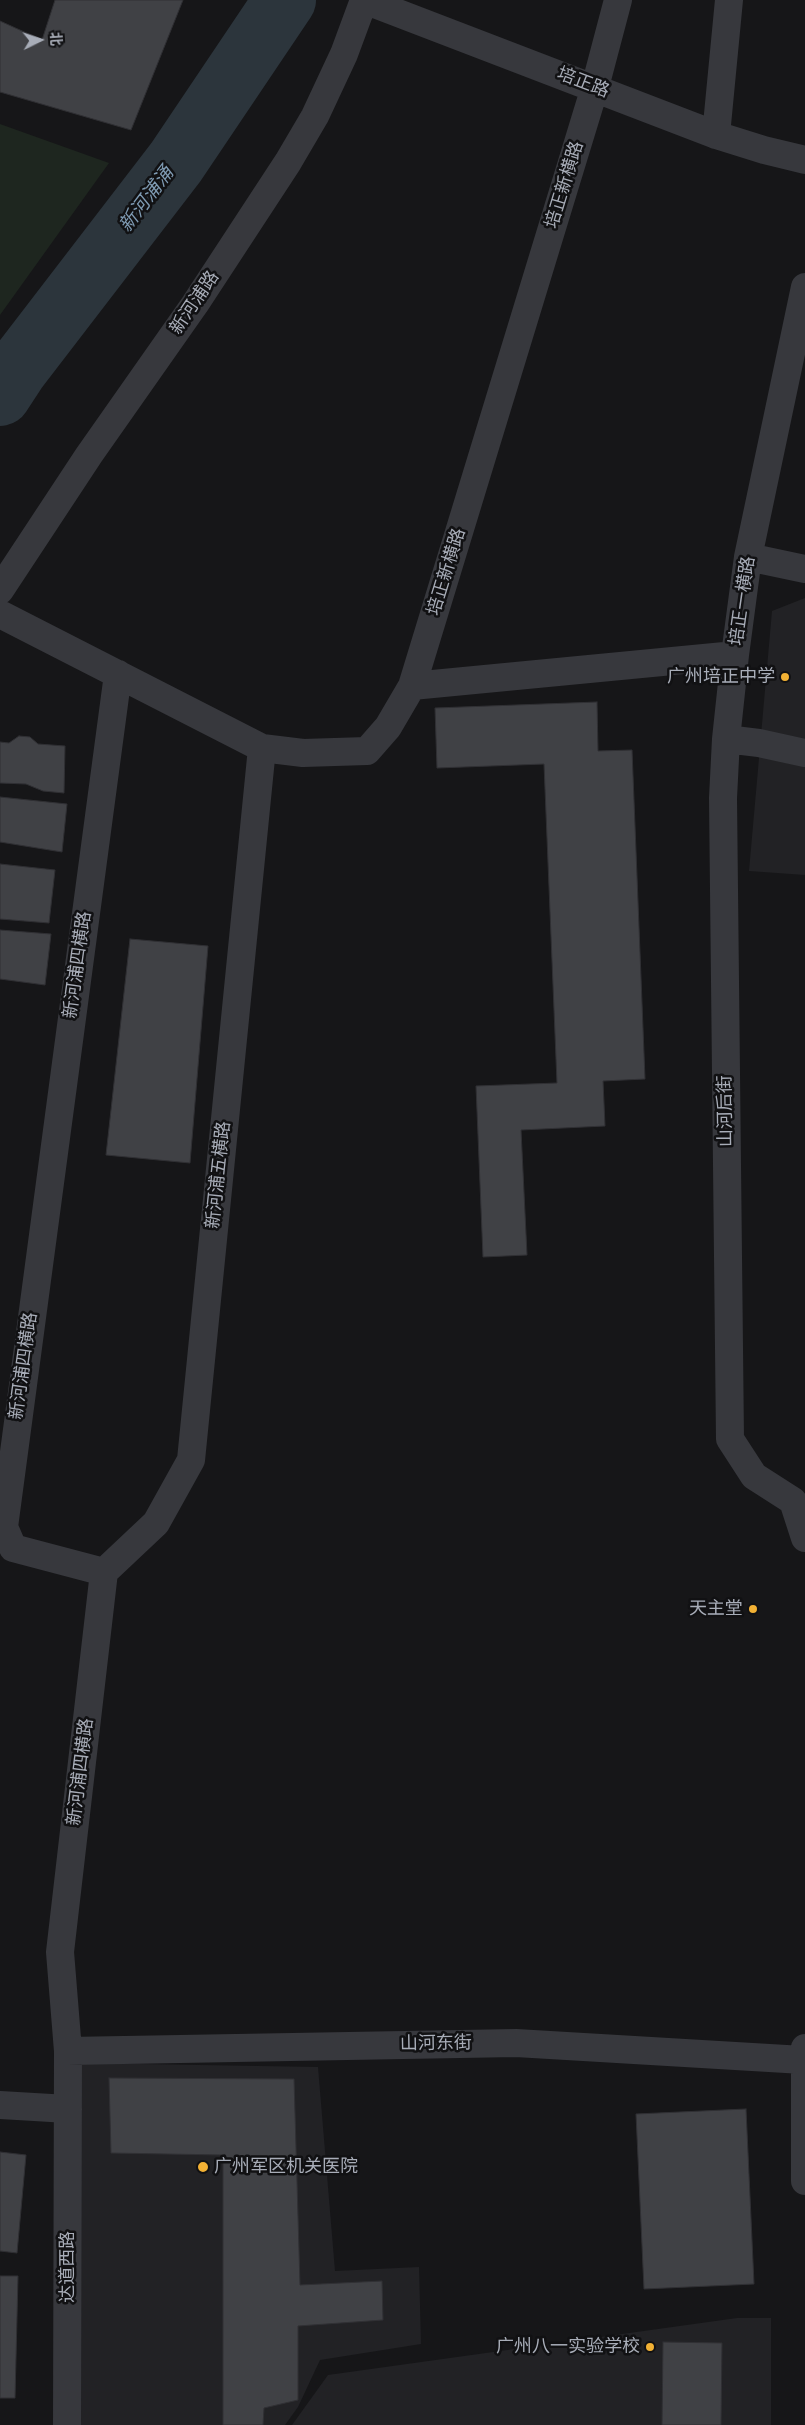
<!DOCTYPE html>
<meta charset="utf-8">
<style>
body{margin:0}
#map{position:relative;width:805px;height:2425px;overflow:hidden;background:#161618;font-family:Signika,"Noto Sans SC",sans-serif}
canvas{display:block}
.north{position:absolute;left:15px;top:15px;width:50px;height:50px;-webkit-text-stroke:4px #111113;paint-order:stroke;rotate:86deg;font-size:14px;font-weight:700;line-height:20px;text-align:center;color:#a8adb8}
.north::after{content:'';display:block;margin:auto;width:18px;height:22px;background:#a8adb8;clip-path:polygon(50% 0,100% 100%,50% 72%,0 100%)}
</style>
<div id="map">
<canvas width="805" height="2425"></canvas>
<div class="north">北</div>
</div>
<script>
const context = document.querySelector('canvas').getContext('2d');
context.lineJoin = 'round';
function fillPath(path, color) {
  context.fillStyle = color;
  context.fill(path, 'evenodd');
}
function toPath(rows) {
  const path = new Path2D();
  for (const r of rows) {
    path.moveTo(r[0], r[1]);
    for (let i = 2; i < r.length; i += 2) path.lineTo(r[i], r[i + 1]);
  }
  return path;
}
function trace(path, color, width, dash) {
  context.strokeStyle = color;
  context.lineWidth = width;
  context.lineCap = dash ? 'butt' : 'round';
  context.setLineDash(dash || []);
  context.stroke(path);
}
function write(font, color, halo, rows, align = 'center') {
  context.font = font + ' Signika,"Noto Sans SC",sans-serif';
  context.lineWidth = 5;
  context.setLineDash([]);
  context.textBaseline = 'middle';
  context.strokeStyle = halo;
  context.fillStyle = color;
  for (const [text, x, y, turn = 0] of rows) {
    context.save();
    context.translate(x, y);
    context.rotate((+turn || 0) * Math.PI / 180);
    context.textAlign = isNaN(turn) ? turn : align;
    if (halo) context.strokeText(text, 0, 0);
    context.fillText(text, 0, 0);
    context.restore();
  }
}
fillPath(toPath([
 [805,598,805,875,749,871,772,611],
 [81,2063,318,2067,335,2271,419,2267,421,2344,320,2360,298,2407,285,2425,79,2425],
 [737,2318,771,2318,771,2425,292,2425,328,2375]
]), '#222225');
fillPath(toPath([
 [0,124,109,163,0,315]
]), '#1e261f');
trace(toPath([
 [0,395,17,369,176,162,285,0]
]), '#2c353c', 62);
const building = toPath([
 [55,0,183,0,131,130,0,92,0,21,42,40,55,0],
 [597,702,598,751,632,750,645,1079,603,1081,605,1126,521,1130,527,1255,483,1257,476,1086,557,1083,544,764,437,768,435,708,597,702],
 [19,736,30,737,38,744,65,746,64,793,43,791,26,784,0,783,0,742,9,743,19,736],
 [0,797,67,804,62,852,0,842,0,797],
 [0,864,55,870,49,923,0,919,0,864],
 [0,930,51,934,45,985,0,979,0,930],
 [130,939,208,946,190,1163,106,1155,130,939],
 [109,2078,294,2079,300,2285,382,2281,383,2320,298,2326,298,2400,264,2408,263,2425,223,2425,223,2155,111,2153,109,2078],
 [746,2109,754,2284,644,2289,636,2114,746,2109],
 [0,2152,26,2155,17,2253,0,2251,0,2152],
 [0,2276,18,2276,15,2398,0,2398,0,2276],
 [663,2342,722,2343,721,2425,662,2425,663,2342]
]);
fillPath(building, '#404145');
trace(building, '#303034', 1);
trace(toPath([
 [364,0,716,135,764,150,805,160],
 [716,135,729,0],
 [805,287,748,557,735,655,726,739,723,798,730,1439,754,1476,793,1501,805,1538],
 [748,557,805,569],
 [0,590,89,455,195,304,288,162,315,116,344,54,364,0],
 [0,614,262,748,303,753,367,751,388,727,412,686,595,87,618,0],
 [412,686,735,655],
 [726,739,759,743,805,753],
 [104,1572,13,1548,4,1527,118,674],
 [104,1572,156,1523,191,1460,262,748],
 [805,2048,805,2181],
 [68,2051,516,2043,803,2060],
 [0,2105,68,2109],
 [67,2425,68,2051,60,1952,104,1572]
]), '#37383d', 28);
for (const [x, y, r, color] of [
 [785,677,5,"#f2b134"],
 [753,1609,5,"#f2b134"],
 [203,2167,6,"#f2b134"],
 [650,2347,5,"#f2b134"]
]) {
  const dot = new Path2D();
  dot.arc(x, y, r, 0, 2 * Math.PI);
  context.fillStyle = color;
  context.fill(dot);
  trace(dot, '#111113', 2);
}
write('18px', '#a8adb8', '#111113', [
 ["培正路",583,83,21],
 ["培正新横路",565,185,-73],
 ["新河浦路",195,303,-56],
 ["培正新横路",447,572,-73],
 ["培正一横路",743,601,-82],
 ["新河浦四横路",78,965,-82],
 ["山河后街",726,1111,-91],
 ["新河浦五横路",219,1175,-84],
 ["新河浦四横路",24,1366,-82],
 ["新河浦四横路",81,1772,-83],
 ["山河东街",436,2044,-1],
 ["达道西路",68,2267,-90]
]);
write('18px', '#a8adb8', '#111113', [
 ["广州培正中学",775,677],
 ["天主堂",743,1609],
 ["广州军区机关医院",214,2167,"left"],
 ["广州八一实验学校",640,2347]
], 'right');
write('italic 19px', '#7f9bb3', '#111113', [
 ["新河浦涌",147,200,-53]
]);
</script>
